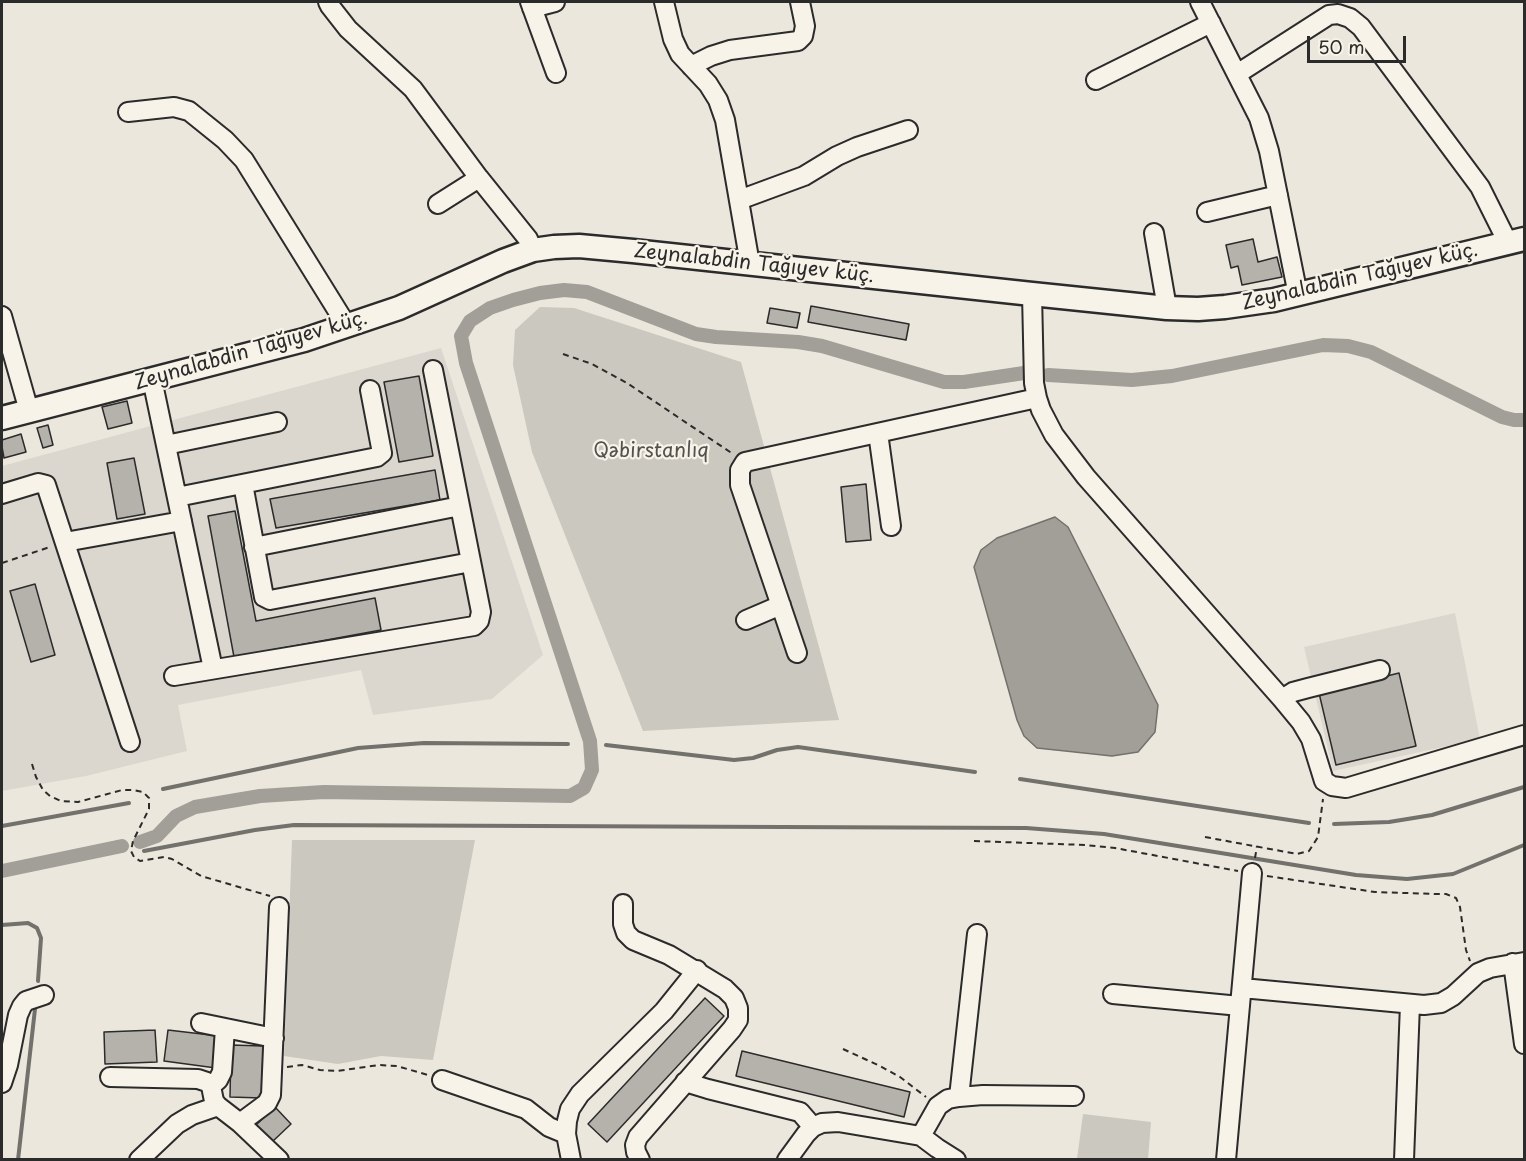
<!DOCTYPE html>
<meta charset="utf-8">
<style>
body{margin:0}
#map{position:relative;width:1526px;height:1161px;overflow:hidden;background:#ebe7dd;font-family:"Playpen Sans",sans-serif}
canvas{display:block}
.frame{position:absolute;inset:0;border:3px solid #2b2b2b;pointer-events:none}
.scale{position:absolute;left:1307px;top:36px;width:99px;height:27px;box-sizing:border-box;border:3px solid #2b2b2b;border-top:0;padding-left:8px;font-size:18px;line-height:21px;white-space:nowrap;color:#2b2b2b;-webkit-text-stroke:4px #f7f3e8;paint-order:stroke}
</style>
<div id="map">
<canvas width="1526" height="1161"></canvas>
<div class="frame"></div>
<div class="scale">50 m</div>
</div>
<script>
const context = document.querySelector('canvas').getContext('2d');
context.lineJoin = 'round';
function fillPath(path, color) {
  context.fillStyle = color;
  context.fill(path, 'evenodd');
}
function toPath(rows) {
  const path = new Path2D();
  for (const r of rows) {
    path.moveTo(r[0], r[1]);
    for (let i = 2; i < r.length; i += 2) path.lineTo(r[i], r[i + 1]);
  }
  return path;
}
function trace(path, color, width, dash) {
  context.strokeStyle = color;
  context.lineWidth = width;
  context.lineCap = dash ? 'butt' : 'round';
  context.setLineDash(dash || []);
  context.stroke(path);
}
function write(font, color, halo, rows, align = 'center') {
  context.font = font + ' "Playpen Sans",sans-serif';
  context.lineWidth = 4.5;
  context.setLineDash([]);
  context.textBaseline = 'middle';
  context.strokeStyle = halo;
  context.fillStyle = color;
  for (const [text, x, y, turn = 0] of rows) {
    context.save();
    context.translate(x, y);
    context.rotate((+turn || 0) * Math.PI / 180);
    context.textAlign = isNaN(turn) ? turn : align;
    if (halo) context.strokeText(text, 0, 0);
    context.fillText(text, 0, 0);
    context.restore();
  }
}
fillPath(toPath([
 [441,348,543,655,492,699,373,715,361,670,178,705,187,751,86,776,2,791,2,466],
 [1455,613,1480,739,1333,771,1304,647]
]), '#dbd7ce');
fillPath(toPath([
 [540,307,574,308,741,362,839,720,643,731,532,452,513,365,515,330],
 [292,840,475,840,433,1060,381,1056,338,1064,284,1056],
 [1083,1114,1151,1122,1148,1159,1077,1159]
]), '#cbc8bf');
const water = toPath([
 [1055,517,1068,527,1158,705,1155,732,1138,752,1112,756,1037,748,1024,736,1017,720,974,567,981,550,997,538,1055,517]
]);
fillPath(water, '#a29f98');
trace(water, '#72716c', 1.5);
trace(toPath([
 [606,745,734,760,753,758,777,750,798,747,975,772],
 [1020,779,1309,823],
 [163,789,358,748,424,743,568,744],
 [1334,824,1389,822,1432,815,1524,787],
 [2,826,129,803],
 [144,851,255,830,294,825,1026,828,1104,834,1356,875,1407,879,1453,874,1524,845],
 [2,925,28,923,37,928,41,938,38,981],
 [18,1160,35,1009]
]), '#72716c', 4);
trace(toPath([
 [1048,375,1132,380,1172,376,1323,345,1348,346,1371,352,1502,417,1514,420,1524,420],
 [140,842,157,836,176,816,195,807,260,796,324,792,570,796,584,788,592,770,590,741,466,363,461,336,470,321,490,308,513,300,540,293,564,290,587,292,696,334,716,337,798,342,822,346,944,382,964,382,1024,373],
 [2,871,122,846]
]), '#a29f98', 14);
const building = toPath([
 [1253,239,1258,262,1277,257,1282,277,1242,285,1238,266,1231,268,1226,245,1253,239],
 [811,306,909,324,906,340,808,322,811,306],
 [770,308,800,313,797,328,767,323,770,308],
 [419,376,433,456,399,462,384,382,419,376],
 [127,401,132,423,108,429,102,407,127,401],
 [48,425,53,445,43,448,37,428,48,425],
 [21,434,26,452,4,458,2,447,2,440,21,434],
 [134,458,145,514,117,519,107,463,134,458],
 [435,470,440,500,276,528,270,499,435,470],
 [866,484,871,540,846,542,841,487,866,484],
 [235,511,256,621,375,598,381,630,234,657,208,516,235,511],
 [35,584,55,655,31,662,10,591,35,584],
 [1399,673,1416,746,1336,765,1319,693,1399,673],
 [705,998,724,1016,607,1142,588,1124,705,998],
 [155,1030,157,1062,105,1064,104,1032,155,1030],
 [168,1030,219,1036,216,1068,164,1061,168,1030],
 [231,1045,263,1046,262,1098,230,1097,231,1045],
 [742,1051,910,1092,904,1117,736,1076,742,1051],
 [275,1107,291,1124,272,1142,256,1125,275,1107]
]);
fillPath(building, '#b5b2ab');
trace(building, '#2b2b2b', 1.5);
const minor = toPath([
 [328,2,330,6,348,29,413,89,479,178,528,239,533,250],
 [530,2,556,73],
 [664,2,673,39,680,54,708,84,718,100,725,120,750,264],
 [1200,2,1259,118,1269,151,1298,295],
 [532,8,555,2],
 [691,66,711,56,730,50,798,41,803,36,805,26,800,2],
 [1237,74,1329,15,1338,14,1350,18,1361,27,1480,187,1508,243],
 [1096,80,1211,23],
 [128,112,174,107,189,111,225,140,244,160,347,326],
 [739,200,804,176,837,156,857,147,908,130],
 [438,204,479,178],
 [1207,212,1278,195],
 [1154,233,1167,308],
 [1032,294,1034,383,1037,398,1041,410,1054,435,1086,477,1282,699,1301,722,1311,739,1324,781,1332,786,1346,788,1524,735],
 [2,316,29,411],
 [152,379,213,669],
 [878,433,891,526],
 [166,445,277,422],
 [243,484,264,597,270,600,471,562],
 [2,494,38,483,46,485,130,742],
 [177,497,377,457,382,453,370,390],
 [65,542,182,521],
 [254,547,460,506],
 [746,620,781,605],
 [797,653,740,485,740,470,745,462,1037,398],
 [174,676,474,626,479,621,481,612,433,370],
 [1282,699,1293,692,1308,688,1380,670],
 [623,904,623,924,626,933,633,940,669,955,725,989,734,998,738,1008,738,1020,732,1029,638,1137,635,1145,636,1152,640,1160],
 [1513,963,1524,1044],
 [1242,988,1424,1005,1441,1003,1453,996,1478,973,1490,968,1524,962],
 [1113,994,1240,1006],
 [201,1023,274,1038],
 [110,1077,198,1079,207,1082,211,1086,214,1101,218,1106,240,1123,279,1160],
 [442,1080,526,1109,549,1127,566,1134],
 [685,1082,708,1089,800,1112,813,1127],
 [2,1083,8,1065,18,1015,22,1006,26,1001,44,995],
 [211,1086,218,1080,222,1072,225,1028],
 [959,1097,977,934],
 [240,1123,267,1103,271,1095,279,907],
 [139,1160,177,1124,192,1115,218,1106],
 [571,1160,566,1134,567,1121,570,1109,580,1094,664,1011,697,970],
 [787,1160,806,1134,813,1127,822,1123,838,1122,921,1136],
 [956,1160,937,1148,921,1136,938,1106,948,1099,959,1097,983,1095,1074,1096],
 [1226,1160,1252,873],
 [1404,1160,1410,1004]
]);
const major = toPath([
 [2,418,304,340,399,308,503,261,533,250,554,247,579,246,633,251,1032,294,1167,308,1198,309,1225,307,1274,300,1524,239]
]);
trace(minor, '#2b2b2b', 22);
trace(major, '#2b2b2b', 27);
trace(toPath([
 [563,354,592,364,627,383,733,454],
 [2,563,50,547],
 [32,764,36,777,43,790,50,796,61,801,78,802,122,790,133,790,143,792,149,798,149,809,133,841,131,851,134,857,140,861,164,857,172,859,201,876,270,896],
 [1205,837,1297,854,1309,851,1318,837,1323,799],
 [974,841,1085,845,1115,848,1238,871],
 [1255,858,1257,846],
 [1267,876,1375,892,1436,894,1446,894,1456,898,1460,907,1466,950,1470,961],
 [843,1049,880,1066,900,1077,926,1097],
 [287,1067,302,1065,320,1070,337,1071,379,1065,397,1066,428,1075]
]), '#2b2b2b', 2, [6, 4.5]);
trace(minor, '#f7f3e8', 18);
trace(major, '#f7f3e8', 22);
write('20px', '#2b2b2b', '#f7f3e8', [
 ["Zeynalabdin Tağıyev küç.",754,264,6],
 ["Zeynalabdin Tağıyev küç.",1360,277,-13],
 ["Zeynalabdin Tağıyev küç.",251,351,-16]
]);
write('20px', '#535250', '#f7f3e8', [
 ["Qəbirstanlıq",651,451]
]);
</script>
